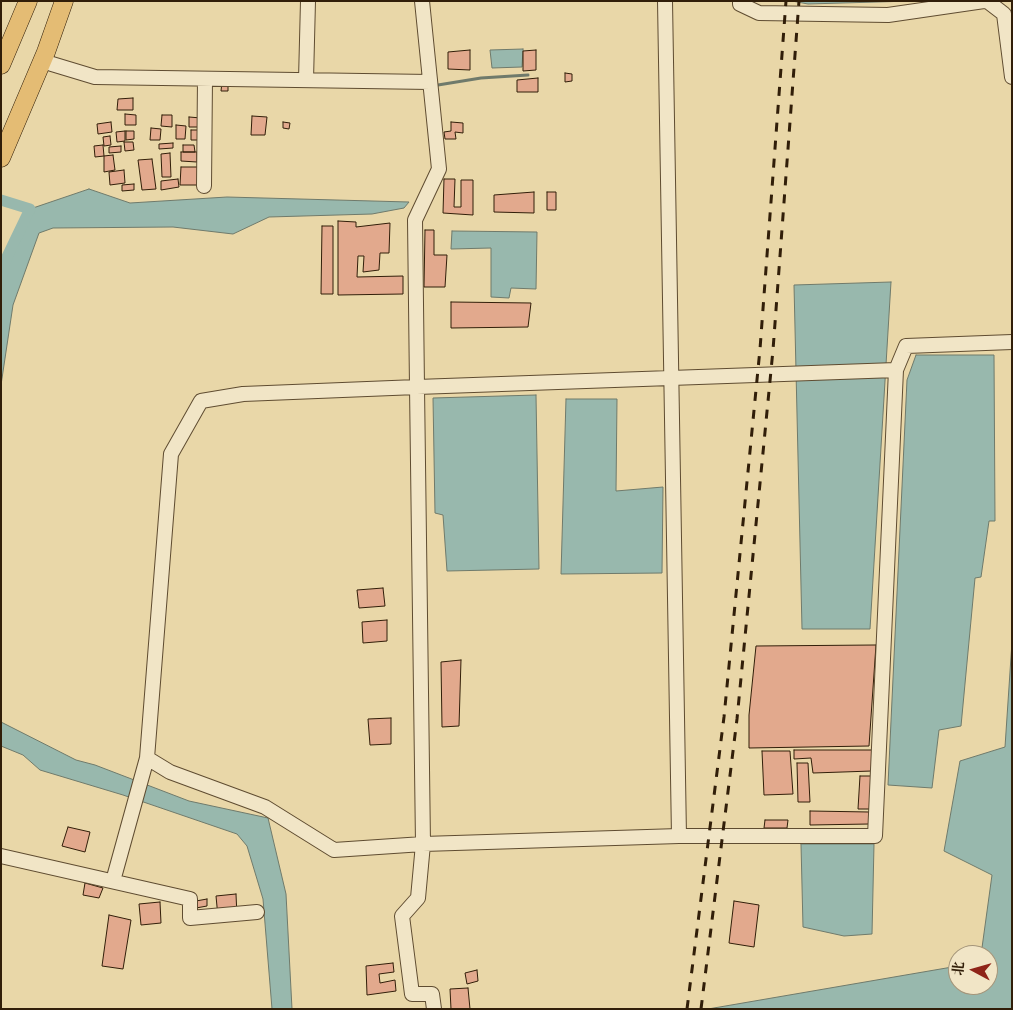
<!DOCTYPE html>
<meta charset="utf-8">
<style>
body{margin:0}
#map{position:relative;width:1013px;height:1010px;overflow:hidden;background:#e9d7a8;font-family:"Libre Bodoni","Noto Serif SC",serif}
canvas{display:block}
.frame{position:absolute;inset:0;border:2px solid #311e09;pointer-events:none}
.north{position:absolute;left:948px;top:945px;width:50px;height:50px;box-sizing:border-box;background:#f1e5c6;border:1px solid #a4957a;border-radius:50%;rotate:276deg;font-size:14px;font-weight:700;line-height:20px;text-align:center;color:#311e09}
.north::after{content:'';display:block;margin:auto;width:18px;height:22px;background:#8f2418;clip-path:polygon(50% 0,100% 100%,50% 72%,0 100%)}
</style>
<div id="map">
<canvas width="1013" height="1010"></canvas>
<div class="frame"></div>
<div class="north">北</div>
</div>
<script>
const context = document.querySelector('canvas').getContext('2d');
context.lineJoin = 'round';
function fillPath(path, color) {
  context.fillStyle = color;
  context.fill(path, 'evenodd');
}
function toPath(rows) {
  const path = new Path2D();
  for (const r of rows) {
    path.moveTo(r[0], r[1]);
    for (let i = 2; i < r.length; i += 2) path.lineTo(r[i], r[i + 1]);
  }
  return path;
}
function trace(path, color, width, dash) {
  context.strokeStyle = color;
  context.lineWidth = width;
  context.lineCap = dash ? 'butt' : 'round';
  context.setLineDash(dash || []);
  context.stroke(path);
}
const water = toPath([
 [792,1,911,1,808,4,792,1],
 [523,49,522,67,492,68,490,50,523,49],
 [89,189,130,203,227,197,409,202,404,208,372,214,269,217,233,234,173,227,53,228,39,233,13,305,1,385,1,267,30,209,89,189],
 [452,231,537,232,536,289,511,288,509,298,491,297,491,248,451,249,452,231],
 [891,282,870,629,802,629,794,285,891,282],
 [916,355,994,355,995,521,989,521,981,577,975,578,961,726,939,730,932,788,888,785,907,380,916,355],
 [536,395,539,569,447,571,443,515,435,513,433,398,536,395],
 [566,399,617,399,616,491,663,487,662,573,561,574,566,399],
 [1012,642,1012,1009,708,1009,958,966,958,985,988,985,988,955,981,955,992,875,944,851,960,761,1005,747,1012,642],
 [1,722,76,760,95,765,189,801,268,818,286,894,292,1009,272,1009,263,899,247,846,237,834,123,795,40,770,23,755,1,746,1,722],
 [801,844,874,844,872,934,844,936,803,927,801,844]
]);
fillPath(water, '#98b8ad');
trace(water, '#6f7a6b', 1);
trace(toPath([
 [438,85,481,78,528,75]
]), '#6f7a6b', 3);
trace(toPath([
 [1,200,30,209,5,261,1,282]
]), '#98b8ad', 11);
const building = toPath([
 [470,50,470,70,448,69,448,52,470,50],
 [536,50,536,70,523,71,523,51,536,50],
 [565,73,572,74,572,81,565,82,565,73],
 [538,78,538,92,517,92,517,80,538,78],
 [228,81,228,91,221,91,222,82,228,81],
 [133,98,133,110,117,110,118,99,133,98],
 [125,114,136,115,136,125,125,125,125,114],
 [162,115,172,115,172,127,161,126,162,115],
 [252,116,267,117,265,135,251,135,252,116],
 [189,117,201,118,201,127,189,127,189,117],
 [111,122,112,132,98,134,97,124,111,122],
 [283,122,290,123,289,129,283,128,283,122],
 [451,122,463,123,463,133,455,132,456,139,445,139,444,132,451,131,451,122],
 [176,125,186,126,185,139,176,139,176,125],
 [151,128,161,129,160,140,150,140,151,128],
 [191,130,201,130,201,140,191,140,191,130],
 [125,131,125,141,117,142,116,132,125,131],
 [126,131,134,131,134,139,126,140,126,131],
 [110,136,111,145,104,146,103,137,110,136],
 [124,142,133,142,134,150,125,151,124,142],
 [173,143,173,148,159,149,159,144,173,143],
 [103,145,104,156,95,157,94,146,103,145],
 [183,145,194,145,195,152,183,152,183,145],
 [121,146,121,152,109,153,109,147,121,146],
 [181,152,197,152,197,162,181,161,181,152],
 [170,153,171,177,162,177,161,154,170,153],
 [113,155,115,170,104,172,104,156,113,155],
 [152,159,156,189,142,190,138,160,152,159],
 [181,167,201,167,201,185,180,185,181,167],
 [124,170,125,183,110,185,109,172,124,170],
 [178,179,179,187,161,190,161,181,178,179],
 [444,179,455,179,454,207,461,207,461,180,473,180,473,215,443,213,444,179],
 [134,184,134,190,122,191,122,185,134,184],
 [534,192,534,213,494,212,494,195,534,192],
 [547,192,556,192,556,210,547,210,547,192],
 [338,221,356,222,356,227,390,223,389,253,380,253,379,270,363,272,364,256,358,256,357,277,403,276,403,294,338,295,338,221],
 [322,226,333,226,333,294,321,294,322,226],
 [425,230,434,230,434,255,447,255,445,287,424,287,425,230],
 [451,302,531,303,528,327,451,328,451,302],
 [383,588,385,606,359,608,357,590,383,588],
 [387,620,387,641,363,643,362,622,387,620],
 [876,645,869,746,749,748,749,715,756,646,876,645],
 [461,660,459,726,442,727,441,662,461,660],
 [391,718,391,744,370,745,368,719,391,718],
 [794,750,873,750,872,771,813,773,811,758,794,759,794,750],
 [762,751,790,751,793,794,764,795,762,751],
 [797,763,808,763,810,802,798,802,797,763],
 [860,776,873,776,871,809,858,809,860,776],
 [810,811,869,812,869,824,810,825,810,811],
 [765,820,788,820,787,828,764,828,765,820],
 [68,827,90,832,85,852,62,846,68,827],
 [85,883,103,888,99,898,83,895,85,883],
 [236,894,237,916,218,917,216,896,236,894],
 [207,899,207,906,196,908,196,901,207,899],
 [734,901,759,905,754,947,729,943,734,901],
 [160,902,161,923,141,925,139,904,160,902],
 [109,915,131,920,123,969,102,966,109,915],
 [393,963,394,972,379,974,380,983,395,980,396,991,367,995,366,966,393,963],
 [477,970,478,981,467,984,465,973,477,970],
 [468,988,470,1009,451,1009,450,989,468,988]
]);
fillPath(building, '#e2a98d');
trace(building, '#311e09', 1);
const minor = toPath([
 [665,1,679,836],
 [740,1,740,4,759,13,888,15,984,1],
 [987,1,1004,14,1012,77],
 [42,61,95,77,430,82],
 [306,80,308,1],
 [204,186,205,79],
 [147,758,170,772,265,807,334,850,423,844,417,387,896,370,906,346,1012,342],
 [1,856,190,899,190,918,257,912],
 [113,881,147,758,171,454,201,401,243,394,417,387,415,220,439,169,422,1],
 [434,1009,432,994,412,994,402,916,418,898,423,844,679,836,875,836,896,370]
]);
const major = toPath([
 [1,65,28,1],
 [1,158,46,52,64,1]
]);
trace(minor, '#5f4c31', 16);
trace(major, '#311e09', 19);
trace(minor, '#f1e5c6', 14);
trace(major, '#e4bc74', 18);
trace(toPath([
 [687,1009,724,717,760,349,786,1],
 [701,1009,737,719,773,350,799,1]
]), '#311e09', 3, [9, 9]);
</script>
